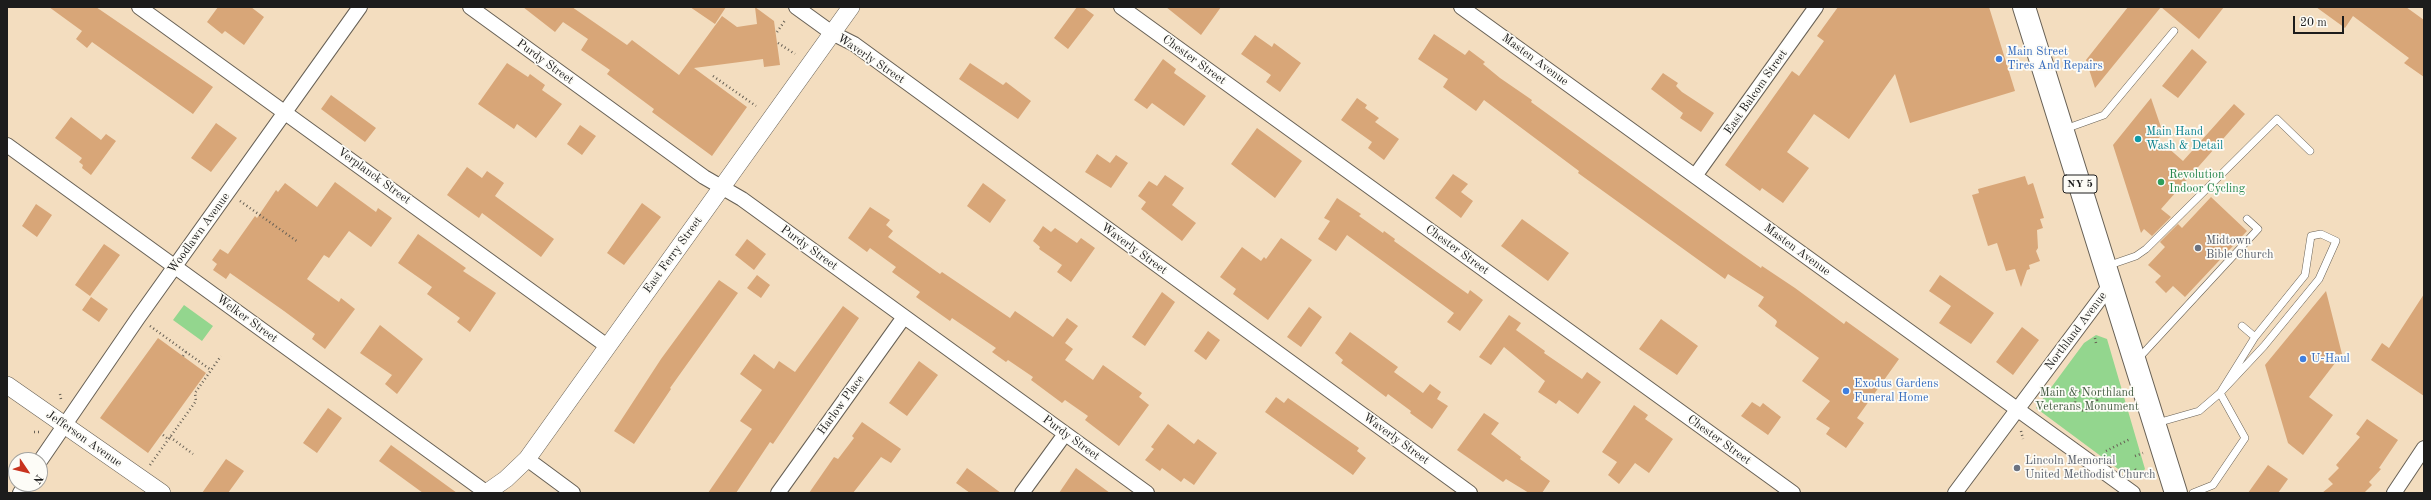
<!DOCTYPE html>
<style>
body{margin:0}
#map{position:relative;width:2431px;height:500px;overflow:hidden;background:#f3ddbf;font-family:"Old Standard TT",serif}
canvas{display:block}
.frame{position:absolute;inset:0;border:8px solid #1c1c1c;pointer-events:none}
.north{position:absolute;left:8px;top:452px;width:40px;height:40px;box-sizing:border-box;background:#fdfcf7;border:1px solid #a3a29f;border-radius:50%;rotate:125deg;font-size:11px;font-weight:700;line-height:16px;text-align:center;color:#1c1c1c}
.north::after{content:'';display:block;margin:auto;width:14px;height:18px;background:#c8321e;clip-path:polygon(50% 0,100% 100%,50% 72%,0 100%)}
.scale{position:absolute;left:2293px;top:16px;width:51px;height:18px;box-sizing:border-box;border:2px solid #1c1c1c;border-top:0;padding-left:5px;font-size:12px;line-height:14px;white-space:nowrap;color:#1c1c1c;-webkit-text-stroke:3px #fdfcf7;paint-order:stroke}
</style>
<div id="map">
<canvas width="2431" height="500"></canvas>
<div class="frame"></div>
<div class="north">N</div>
<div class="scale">20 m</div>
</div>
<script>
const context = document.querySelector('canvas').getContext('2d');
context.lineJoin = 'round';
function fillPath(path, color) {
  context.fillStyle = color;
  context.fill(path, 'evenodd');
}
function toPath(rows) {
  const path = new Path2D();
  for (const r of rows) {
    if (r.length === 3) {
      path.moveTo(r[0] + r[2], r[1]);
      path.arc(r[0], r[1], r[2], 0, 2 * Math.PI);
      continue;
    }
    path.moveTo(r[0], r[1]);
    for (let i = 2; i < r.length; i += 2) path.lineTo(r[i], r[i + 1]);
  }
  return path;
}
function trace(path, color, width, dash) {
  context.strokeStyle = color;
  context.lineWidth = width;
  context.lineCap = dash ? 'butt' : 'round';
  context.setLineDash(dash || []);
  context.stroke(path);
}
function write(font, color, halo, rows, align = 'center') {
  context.font = font + ' "Old Standard TT",serif';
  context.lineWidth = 3.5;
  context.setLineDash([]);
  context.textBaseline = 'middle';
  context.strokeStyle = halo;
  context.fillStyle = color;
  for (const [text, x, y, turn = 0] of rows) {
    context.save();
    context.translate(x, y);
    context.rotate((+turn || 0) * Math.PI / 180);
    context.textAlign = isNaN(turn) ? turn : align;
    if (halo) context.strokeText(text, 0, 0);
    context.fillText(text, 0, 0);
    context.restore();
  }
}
fillPath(toPath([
 [184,305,213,326,202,341,173,320],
 [2096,335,2107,339,2145,469,2138,477,2129,477,2036,408,2084,343]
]), '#93d68e');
fillPath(toPath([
 [49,7,96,7,213,87,193,114,92,42,87,48,76,39,82,31],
 [218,7,251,7,264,17,244,45,225,31,222,34,207,22],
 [523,7,572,7,627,45,632,40,679,75,722,16,737,27,757,24,755,7,774,21,780,65,764,67,763,59,694,68,747,107,712,156,652,112,654,109,607,74,610,70,581,50,588,39,563,22,555,32],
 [690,7,726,7,715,24],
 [1077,7,1083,7,1094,15,1068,49,1054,38],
 [1166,7,1221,7,1201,35],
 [1838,7,1989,7,2015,91,1910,123,1895,74,1849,139,1814,114,1787,152,1809,168,1783,203,1762,188,1760,191,1725,165,1792,71,1799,76,1824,41,1817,36],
 [2128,7,2224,7,2199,39,2161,7,2095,88,2086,60],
 [2316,7,2406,7,2424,20,2424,77,2404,63,2409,58,2353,16,2345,28],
 [1434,34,1465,55,1469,50,1485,62,1483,64,1500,78,1532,100,1531,102,1727,244,1761,268,1762,266,1795,288,1844,324,1846,321,1899,359,1857,418,1864,423,1846,448,1826,434,1830,428,1816,419,1830,401,1802,381,1819,358,1775,326,1777,322,1776,320,1758,306,1764,297,1728,274,1725,279,1578,173,1579,171,1484,100,1476,111,1443,87,1448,79,1418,59],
 [1255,35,1272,47,1274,43,1301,63,1280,92,1266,82,1271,75,1241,54],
 [2192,49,2207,62,2178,98,2162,86],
 [1163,59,1176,69,1174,73,1206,96,1184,126,1152,103,1147,109,1134,100],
 [507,63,528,77,530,74,545,85,542,90,562,104,536,138,517,124,514,129,478,104],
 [970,63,1003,85,1006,82,1031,101,1018,119,959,79],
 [1663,73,1678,83,1676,86,1682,92,1714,113,1701,132,1680,118,1683,113,1651,89],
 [331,95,376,128,365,142,321,109],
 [1357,98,1367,105,1365,108,1379,118,1375,122,1399,139,1384,160,1368,148,1372,142,1341,120],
 [2151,98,2163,133,2158,139,2183,161,2234,104,2245,114,2161,209,2171,217,2152,236,2144,229,2141,233,2113,145],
 [71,117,101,140,106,134,116,141,91,175,82,168,83,165,79,162,82,158,55,138],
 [216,123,237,138,211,172,191,158],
 [580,125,596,136,582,155,567,144],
 [1257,128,1302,161,1275,198,1231,164],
 [1097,154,1110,163,1116,155,1128,163,1111,188,1085,172],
 [467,167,482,178,487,171,504,183,495,196,554,239,541,257,482,213,479,218,447,195],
 [1453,174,1468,184,1461,192,1473,201,1461,218,1435,198],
 [1165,175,1184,188,1172,205,1196,223,1182,241,1141,209,1146,202,1138,196,1149,181,1157,186],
 [2025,176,2028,185,2033,183,2044,218,2040,219,2043,228,2037,230,2038,248,2036,251,2040,261,2029,265,2030,269,2027,270,2021,287,2015,269,2006,271,1997,243,1988,246,1972,195,1979,193,1978,189],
 [335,182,376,212,378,208,392,218,371,247,349,231,329,258,324,255,307,279,339,302,341,298,355,309,325,349,312,339,315,334,284,311,230,273,226,279,213,270,217,264,212,260,220,249,228,254,255,216,257,218,276,190,278,192,285,183,317,207],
 [983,183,1006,200,990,223,967,206],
 [2211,197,2247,231,2185,297,2173,286,2166,293,2155,282,2161,276,2148,265,2165,247,2160,242,2178,224,2182,228],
 [1337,198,1361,214,1359,216,1383,233,1384,231,1395,239,1394,241,1437,272,1468,294,1470,290,1483,300,1460,331,1447,322,1454,313,1347,235,1336,251,1318,239,1330,221,1324,218],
 [642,203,661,217,624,265,607,253],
 [36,204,52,215,37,237,22,226],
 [870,207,890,220,886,225,893,231,888,237,940,274,942,272,1010,318,1015,311,1053,337,1067,318,1078,326,1065,343,1073,349,1065,360,1093,380,1103,365,1142,393,1139,397,1149,405,1119,446,1085,420,1088,416,1065,400,1062,403,1031,380,1033,377,1008,360,1006,362,992,352,996,348,952,318,950,321,916,297,920,292,892,272,896,267,870,248,867,252,848,238],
 [1522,219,1569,253,1548,281,1501,246],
 [1043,226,1051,232,1055,228,1077,243,1081,238,1095,248,1071,282,1057,272,1062,265,1039,249,1040,247,1033,241],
 [418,234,466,268,463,271,496,293,470,332,457,322,460,318,427,294,432,287,398,263],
 [1281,238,1312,260,1268,320,1233,294,1236,289,1220,277,1242,247,1261,261,1264,257,1266,259],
 [747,239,766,254,754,270,735,255],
 [104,244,120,255,90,296,75,285],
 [757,275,770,285,761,298,747,288],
 [1940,275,1994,313,1971,344,1939,323,1951,306,1929,291],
 [719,280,738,293,670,388,671,389,634,444,614,431,661,359],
 [2326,291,2342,354,2309,397,2333,415,2303,455,2288,443,2265,365],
 [1162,292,1175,302,1145,346,1132,337],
 [2424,294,2424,396,2371,360,2382,343,2389,348],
 [91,297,108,309,99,322,82,310],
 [843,306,859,318,773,444,770,442,736,493,708,493,752,429,740,421,762,390,740,374,754,354,774,369,779,361,795,372],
 [1309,307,1322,317,1301,347,1287,337],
 [1509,315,1521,323,1516,330,1545,351,1544,353,1582,379,1587,372,1601,382,1578,414,1559,400,1556,404,1538,392,1545,381,1504,347,1491,365,1479,357],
 [1661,319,1698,346,1677,375,1639,349],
 [380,325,423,359,397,394,385,384,392,375,360,353],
 [2022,327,2039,340,2013,375,1996,362],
 [1208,331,1220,340,1206,360,1194,351],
 [1350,332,1398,367,1394,372,1423,393,1430,384,1441,392,1437,399,1448,406,1432,429,1410,413,1411,411,1388,394,1386,397,1341,363,1343,360,1335,353],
 [158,338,206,373,148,453,100,418],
 [919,361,938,375,907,416,889,403],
 [1276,397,1284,403,1288,398,1359,448,1357,451,1366,458,1353,475,1265,412],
 [1752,402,1760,407,1763,403,1781,417,1768,435,1741,416],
 [1634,405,1648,415,1645,419,1673,439,1649,473,1635,463,1619,484,1608,475,1617,462,1602,452],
 [328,408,342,418,317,453,303,443],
 [1484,413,1499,423,1491,434,1521,457,1520,459,1550,481,1542,493,1529,493,1506,479,1503,482,1457,450],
 [2367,419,2398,440,2379,468,2381,469,2369,482,2372,485,2364,493,2322,493,2333,484,2328,479,2339,468,2336,465,2360,437,2356,434],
 [862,422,901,449,891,463,881,457,853,493,809,493,834,457,838,459,854,438,852,436],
 [1168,424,1194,444,1198,439,1217,453,1194,485,1184,478,1181,482,1162,468,1160,471,1145,460,1154,449,1151,447],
 [391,445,457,493,423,493,379,461],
 [226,459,244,471,228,493,202,493],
 [2268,465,2288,479,2278,493,2248,493],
 [967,468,1001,493,970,493,956,483],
 [1076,468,1110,493,1059,493]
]), '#d8a678');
const service = toPath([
 [2065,129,2104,115,2174,31],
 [2107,266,2136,256,2146,249,2277,119,2310,151],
 [2242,326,2255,337],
 [2137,360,2258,229,2247,219],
 [2157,423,2199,411,2220,393,2264,346,2319,279,2336,241,2321,234,2311,236,2305,275,2255,337,2220,393],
 [2193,493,2213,485,2245,438,2220,393]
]);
const minor = toPath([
 [139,7,607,346],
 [470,7,704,177,742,199,1147,493],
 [796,7,832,33,854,44,1470,493],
 [1121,7,1793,493],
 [1461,7,2133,493],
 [7,145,487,493],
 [1695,176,1816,7],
 [527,459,573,493],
 [40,461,138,318,360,7],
 [20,493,26,484],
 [778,493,904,317],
 [1022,493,1065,434],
 [1955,493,2111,284],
 [2394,493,2424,448]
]);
const tertiary = toPath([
 [7,385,162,493],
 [486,493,506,479,527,459,851,7]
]);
const primary = toPath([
 [2024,7,2176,493]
]);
trace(service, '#676055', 8);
trace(minor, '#676055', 16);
trace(tertiary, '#676055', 18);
trace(primary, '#676055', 24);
trace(toPath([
 [777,32,786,19],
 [778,43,795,54],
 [713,76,756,106],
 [240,201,298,242],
 [150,326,211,370],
 [2095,338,2096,343],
 [183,356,186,352],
 [2086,400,11],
 [60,394,61,399],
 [2096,397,2115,391],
 [2042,405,2046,407],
 [2021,431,2023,439],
 [34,432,42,432],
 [163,435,168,439],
 [170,437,193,454],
 [2106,451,2130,439],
 [2135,456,2143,453],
 [150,465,196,401,195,393,221,356],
 [2135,469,2140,475]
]), '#676055', 2.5, [1, 3]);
trace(service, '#fff', 7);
trace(minor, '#fff', 14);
trace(tertiary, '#fff', 17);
trace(primary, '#fff', 22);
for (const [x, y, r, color] of [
 [1999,59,4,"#3f7fe0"],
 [2138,139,4,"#0f9aa8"],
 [2161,182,4,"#2e9e5b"],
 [2198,248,4,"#6b7280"],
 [2303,359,4,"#3f7fe0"],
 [1846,391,4,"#3f7fe0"],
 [2017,468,4,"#6b7280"]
]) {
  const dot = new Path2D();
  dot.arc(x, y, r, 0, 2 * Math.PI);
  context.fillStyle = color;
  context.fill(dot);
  trace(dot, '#fdfcf7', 1.5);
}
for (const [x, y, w] of [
 [2080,184,34]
]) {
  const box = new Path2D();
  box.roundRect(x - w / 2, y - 9, w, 18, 3);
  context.fillStyle = '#fdfcf7';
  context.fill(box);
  trace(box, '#1c1c1c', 1);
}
write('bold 11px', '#1c1c1c', null, [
 ["NY 5",2080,184]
]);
write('12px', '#366cbe', '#fdfcf7', [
 ["Main Street",2007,52],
 ["Tires And Repairs",2007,66],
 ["U-Haul",2311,359],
 ["Exodus Gardens",1854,384],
 ["Funeral Home",1854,398]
], 'left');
write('12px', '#1c1c1c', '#fdfcf7', [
 ["Waverly Street",871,59,34],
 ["Chester Street",1194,60,36],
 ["Masten Avenue",1535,60,36],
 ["Purdy Street",545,62,36],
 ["East Balcom Street",1756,92,-55],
 ["Verplanck Street",374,176,36],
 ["Woodlawn Avenue",199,233,-54],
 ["Purdy Street",809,248,36],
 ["Waverly Street",1134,249,36],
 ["Chester Street",1457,250,36],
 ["Masten Avenue",1797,250,36],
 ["East Ferry Street",673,255,-54],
 ["Welker Street",247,319,36],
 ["Northland Avenue",2076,331,-53],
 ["Harlow Place",841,405,-54],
 ["Purdy Street",1071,438,36],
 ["Jefferson Avenue",84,439,35],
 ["Waverly Street",1396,439,36],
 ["Chester Street",1719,440,36]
]);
write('12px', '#0d838f', '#fdfcf7', [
 ["Main Hand",2146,132],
 ["Wash & Detail",2146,146]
], 'left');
write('12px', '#27864d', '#fdfcf7', [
 ["Revolution",2169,175],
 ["Indoor Cycling",2169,189]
], 'left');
write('12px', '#5b616d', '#fdfcf7', [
 ["Midtown",2206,241],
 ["Bible Church",2206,255],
 ["Lincoln Memorial",2025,461],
 ["United Methodist Church",2025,475]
], 'left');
write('12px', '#465d44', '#fdfcf7', [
 ["Main & Northland",2087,393],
 ["Veterans Monument",2087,407]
]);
</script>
